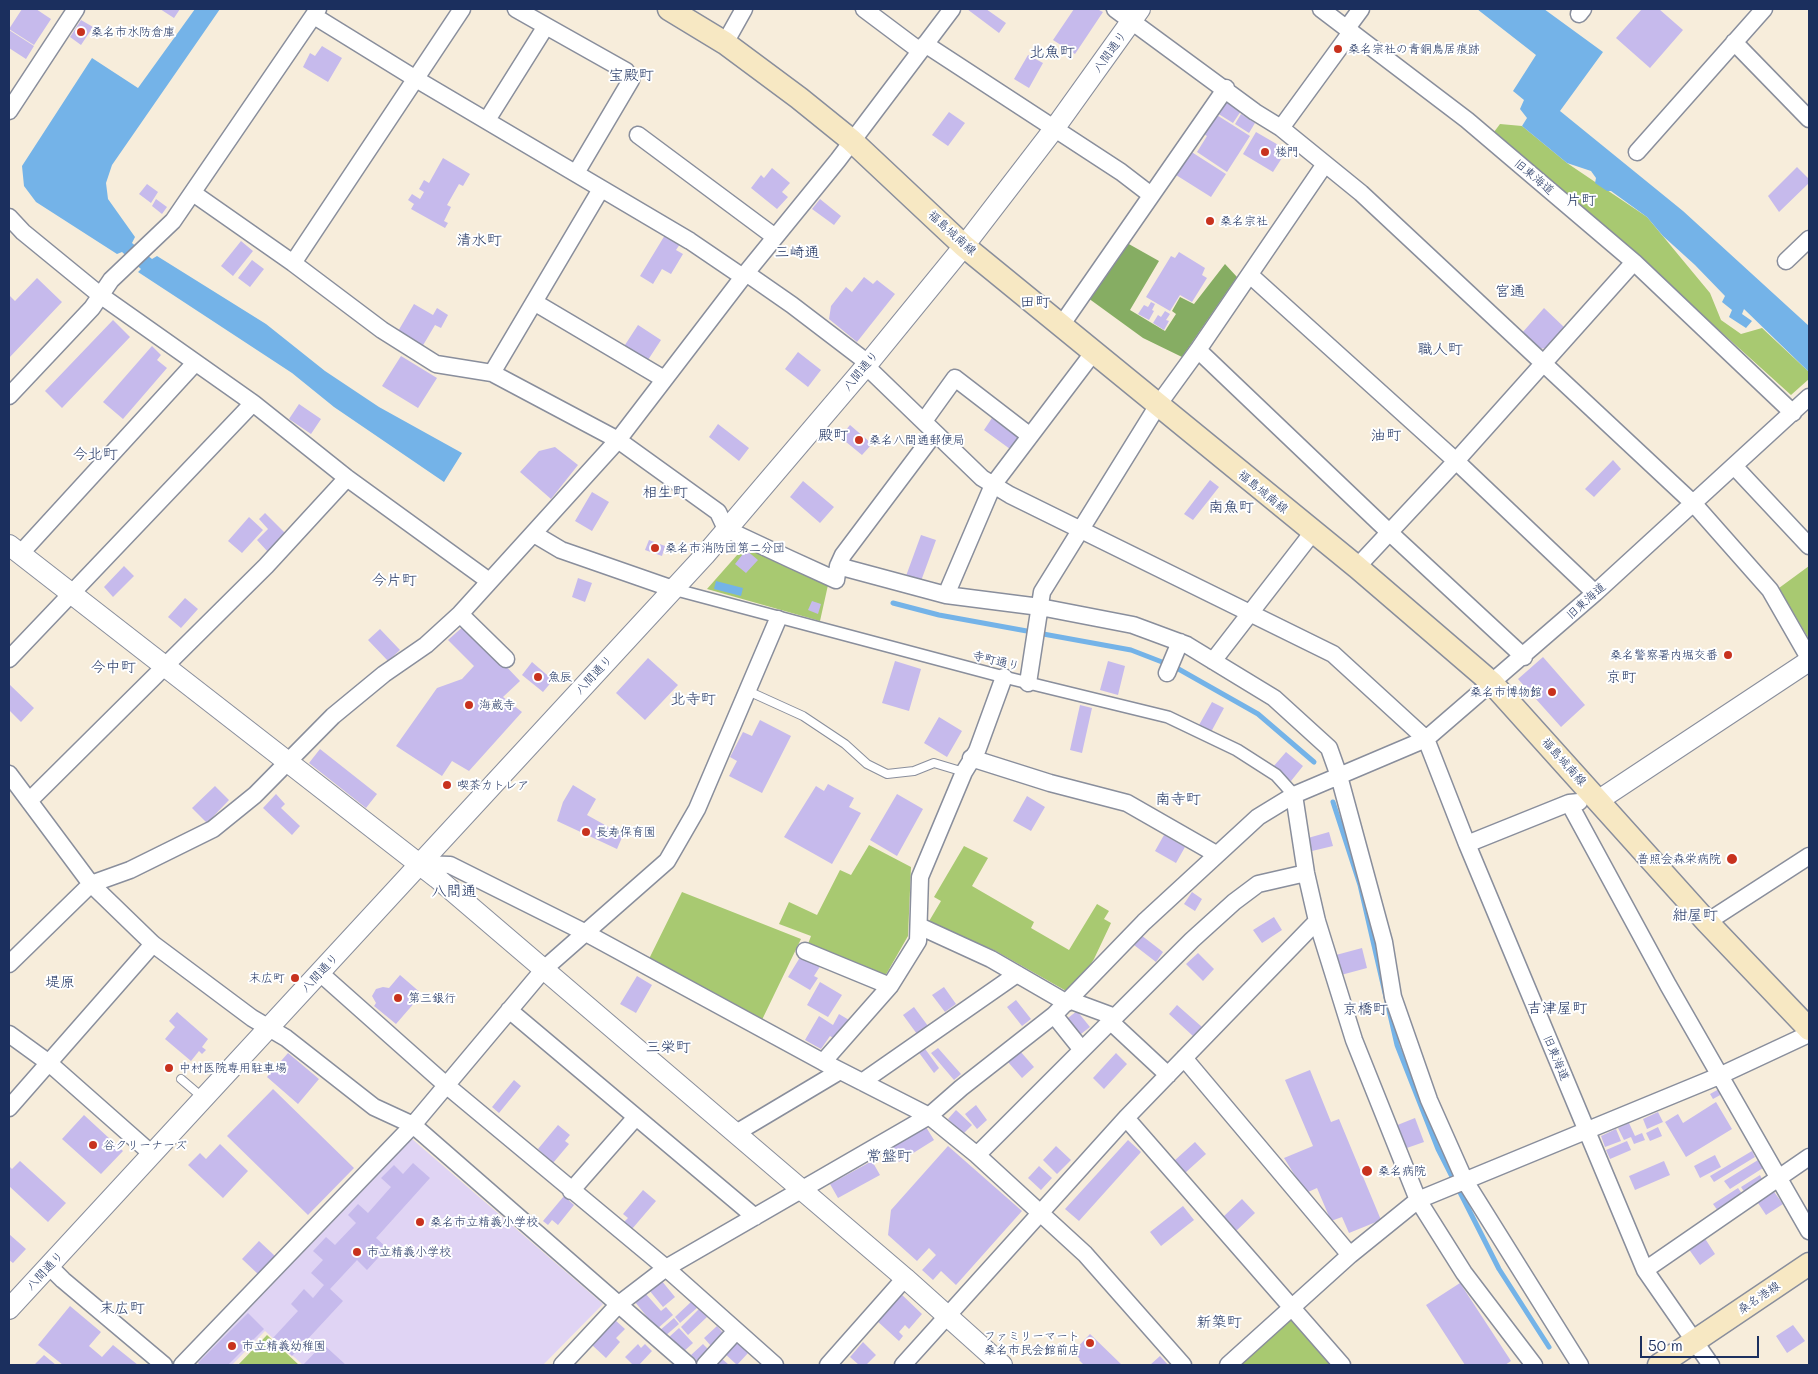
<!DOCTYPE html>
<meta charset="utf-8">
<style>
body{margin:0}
#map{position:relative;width:1818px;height:1374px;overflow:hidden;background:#f7eddb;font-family:Mali,sans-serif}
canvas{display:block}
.frame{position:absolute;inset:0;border:10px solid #1b2f5e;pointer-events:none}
.scale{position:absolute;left:1640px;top:1336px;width:119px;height:22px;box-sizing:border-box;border:2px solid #1b2f5e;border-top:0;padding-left:6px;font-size:15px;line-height:18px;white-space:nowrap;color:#1b2f5e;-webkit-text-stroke:4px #fff;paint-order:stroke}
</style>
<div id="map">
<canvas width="1818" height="1374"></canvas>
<div class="frame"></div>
<div class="scale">50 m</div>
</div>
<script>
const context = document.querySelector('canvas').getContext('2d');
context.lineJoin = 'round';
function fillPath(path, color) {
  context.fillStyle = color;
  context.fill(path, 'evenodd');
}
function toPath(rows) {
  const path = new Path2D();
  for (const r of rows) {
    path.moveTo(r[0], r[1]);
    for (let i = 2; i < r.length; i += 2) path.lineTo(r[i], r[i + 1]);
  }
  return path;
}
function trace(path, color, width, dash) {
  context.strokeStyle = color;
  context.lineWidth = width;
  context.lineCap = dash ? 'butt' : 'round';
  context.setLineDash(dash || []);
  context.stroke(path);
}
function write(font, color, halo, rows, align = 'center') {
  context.font = font + ' Mali,"Klee One",sans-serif';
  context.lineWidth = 4;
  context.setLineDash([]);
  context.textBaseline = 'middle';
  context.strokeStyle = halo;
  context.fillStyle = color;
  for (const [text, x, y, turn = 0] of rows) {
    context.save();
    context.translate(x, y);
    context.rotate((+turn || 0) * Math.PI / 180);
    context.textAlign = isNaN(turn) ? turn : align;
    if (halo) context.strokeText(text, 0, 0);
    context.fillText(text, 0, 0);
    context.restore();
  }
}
fillPath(toPath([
 [412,1139,603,1304,543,1365,303,1365,265,1331,232,1365,197,1363]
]), '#e0d4f4');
fillPath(toPath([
 [1500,124,1522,126,1567,163,1647,217,1710,293,1721,320,1741,334,1762,328,1809,372,1809,379,1791,395,1638,257,1494,132],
 [745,546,828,585,820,621,707,589],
 [1809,566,1809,639,1779,588],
 [869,845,911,867,908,936,884,978,808,944,811,936,779,924,789,902,817,915,840,870,851,875],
 [964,846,988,858,972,886,1034,922,1031,928,1069,950,1097,904,1109,911,1104,919,1111,923,1094,959,1074,990,1068,992,994,950,928,923,941,901,934,897],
 [682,892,801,939,760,1024,647,963],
 [1290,1318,1332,1365,1237,1365],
 [267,1335,299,1365,238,1365]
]), '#a8c971');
fillPath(toPath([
 [1127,243,1159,261,1130,310,1165,331,1176,314,1172,311,1180,297,1194,304,1225,264,1237,277,1182,357,1143,338,1088,298]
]), '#86ad63');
fillPath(toPath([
 [195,9,220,9,112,165,106,183,108,199,135,237,132,243,152,259,157,256,266,324,325,371,379,407,462,453,444,482,334,407,292,373,138,272,141,269,122,252,117,254,36,202,24,186,22,166,92,58,138,88],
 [1477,9,1544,9,1603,52,1560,111,1683,211,1809,326,1809,372,1744,309,1742,314,1752,321,1746,328,1729,317,1732,310,1722,302,1725,296,1695,265,1663,236,1647,217,1611,191,1607,191,1595,183,1596,178,1591,171,1567,163,1522,126,1527,118,1520,109,1524,100,1513,91,1536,55],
 [716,581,743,588,741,596,714,589]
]), '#74b3e8');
trace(toPath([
 [893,603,939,615,1131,650,1175,667,1258,714,1314,762],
 [1333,802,1360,885,1397,1045,1438,1149,1499,1269,1549,1347]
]), '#74b3e8', 5);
fillPath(toPath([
 [22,9,36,9,51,19,34,45,9,29],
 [160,9,180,9,174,18],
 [967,9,986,9,1006,23,999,33],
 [1074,9,1097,9,1103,12,1075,54,1053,40],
 [1642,9,1659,9,1683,30,1650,68,1616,38],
 [81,20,93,27,81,45,70,37],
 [9,30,34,46,26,59,9,48],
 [322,46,342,58,328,82,303,67,310,53,315,56],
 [1028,55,1043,63,1029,88,1014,79],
 [1224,101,1241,111,1233,123,1217,113],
 [949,112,965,123,948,146,932,135],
 [1212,112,1250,136,1227,172,1197,152,1207,136,1200,132],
 [1241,114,1255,123,1249,133,1235,124],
 [1256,132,1287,150,1273,172,1243,154],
 [1190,151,1226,174,1211,197,1176,175],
 [443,158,470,174,463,186,459,184,447,205,451,207,444,221,448,223,445,228,411,209,414,204,408,200,412,194,420,199,424,192,419,189,424,180,429,183],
 [1797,167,1809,179,1809,183,1779,212,1768,196],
 [772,168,790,183,782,192,788,197,777,209,751,188,761,175,764,178],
 [147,184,158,192,151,203,139,194],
 [156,199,167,207,162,214,152,206],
 [820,199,841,216,834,225,812,209],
 [665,235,680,244,676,250,683,254,671,274,662,269,653,284,640,276],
 [241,241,253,251,233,276,221,266],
 [1179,252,1205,268,1202,275,1207,278,1192,302,1180,295,1170,311,1146,297,1171,256,1175,258],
 [252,260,264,269,250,287,238,278],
 [864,277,873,284,877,280,895,294,857,342,829,319,831,306,846,287,852,292],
 [37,278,62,302,9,358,9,295,15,301],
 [1151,302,1155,304,1152,310,1154,311,1149,320,1138,314,1144,305,1148,307],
 [414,304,433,315,437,308,448,315,441,328,435,325,422,347,397,333],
 [1544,308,1565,328,1546,348,1539,349,1522,333],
 [1165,311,1170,314,1166,320,1169,321,1164,330,1153,323,1158,315,1161,317],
 [113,320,130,337,62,408,45,391],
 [638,325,661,340,646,363,623,348],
 [152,346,161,355,157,360,167,368,123,419,103,402],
 [798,352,821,370,808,387,785,369],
 [401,356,437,378,418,408,382,386],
 [299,404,321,419,311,434,289,419],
 [992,418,1019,438,1010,449,984,430],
 [718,424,749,448,739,461,709,437],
 [850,425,872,444,862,455,840,437],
 [555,447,578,465,551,499,520,472,539,451],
 [1613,460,1621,469,1594,497,1585,489],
 [1210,480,1219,487,1193,520,1184,514],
 [803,481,834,507,820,523,790,497],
 [592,492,609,502,592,531,575,521],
 [265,513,286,534,268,552,257,540,268,529,259,519],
 [249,517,263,530,242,553,228,541],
 [921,535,936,540,921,581,906,576],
 [649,540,665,546,662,556,645,550],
 [746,550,758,560,746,573,735,564],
 [124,566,134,576,113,597,104,587],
 [578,578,592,583,585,602,572,597],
 [185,598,198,609,181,628,168,617],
 [812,601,821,604,818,614,808,610],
 [466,624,520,681,503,697,522,712,469,771,452,761,442,776,396,746,437,688,462,679,474,666,448,640],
 [380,629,400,650,388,661,368,640],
 [1543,657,1585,705,1561,727,1518,679],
 [648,658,678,685,645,720,616,693],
 [895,661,921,669,909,711,882,703],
 [1108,661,1125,666,1118,695,1100,690],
 [532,662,553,680,543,692,522,675],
 [9,684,34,708,21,722,9,710],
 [1212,702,1224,708,1211,732,1199,725],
 [1080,705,1092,708,1082,753,1070,750],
 [939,717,962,731,947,757,924,743],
 [760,720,791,736,762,793,729,776,737,761,730,757,743,732,752,736],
 [320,749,377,794,366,808,309,763],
 [1286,752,1303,766,1291,781,1273,767],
 [828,784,854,798,849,807,861,813,832,864,784,837,816,786,824,791],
 [573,785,596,799,587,815,623,835,617,849,557,821,563,802],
 [215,786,229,800,207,823,192,808],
 [276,794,285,804,281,808,300,826,292,835,263,808],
 [897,794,923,809,897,856,870,840],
 [1027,796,1045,807,1031,831,1013,821],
 [1329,832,1333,846,1312,851,1308,838],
 [1164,835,1185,847,1176,863,1155,851],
 [1192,892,1202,899,1195,911,1184,904],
 [1274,917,1282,930,1262,943,1253,930],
 [1141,935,1163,952,1156,962,1134,945],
 [1362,948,1367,968,1341,975,1336,955],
 [1198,953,1214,969,1203,981,1186,964],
 [802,954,821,965,814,976,818,978,810,990,788,977],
 [400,975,422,994,396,1024,374,1006,376,1003,372,996,376,989,383,987,389,988],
 [637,976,652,985,636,1013,620,1004],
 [820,982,842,995,828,1017,807,1005],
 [944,987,956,1004,945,1012,932,995],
 [1016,1000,1031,1019,1022,1026,1007,1007],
 [1177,1005,1202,1027,1193,1036,1169,1014],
 [914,1007,928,1026,917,1034,903,1015],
 [1077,1011,1090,1027,1077,1037,1064,1021],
 [177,1012,208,1039,202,1047,206,1050,202,1054,199,1051,191,1061,165,1039,175,1027,169,1021],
 [839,1014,849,1020,835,1039,830,1036,821,1049,805,1040,819,1016,833,1025],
 [923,1046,939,1068,934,1073,917,1050],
 [938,1048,961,1074,954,1080,931,1053],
 [1020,1051,1034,1067,1022,1078,1008,1062],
 [288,1053,319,1079,298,1104,267,1077],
 [1116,1053,1127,1064,1104,1089,1093,1078],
 [1310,1070,1331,1122,1339,1119,1381,1220,1349,1233,1342,1217,1331,1221,1317,1188,1306,1193,1284,1158,1313,1146,1285,1080],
 [514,1080,521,1086,499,1113,492,1107],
 [273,1089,354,1168,308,1215,227,1136],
 [1719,1089,1722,1094,1713,1099,1710,1094],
 [1716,1102,1732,1129,1686,1157,1665,1122,1678,1114,1683,1123],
 [976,1105,987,1120,977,1129,965,1114],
 [956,1110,972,1125,963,1134,948,1119],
 [1658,1112,1663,1122,1647,1129,1643,1119],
 [84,1115,123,1151,101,1174,62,1139],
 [1415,1118,1424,1142,1404,1149,1395,1126],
 [1629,1123,1635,1136,1642,1133,1645,1140,1634,1144,1631,1137,1624,1140,1618,1128],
 [558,1125,570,1135,565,1141,569,1144,553,1163,538,1149],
 [926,1127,934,1140,899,1162,891,1148],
 [1658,1127,1662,1136,1650,1141,1646,1133],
 [1616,1129,1621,1141,1605,1147,1601,1136],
 [1128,1140,1141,1152,1079,1221,1065,1209],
 [1627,1141,1631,1150,1610,1159,1606,1150],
 [1195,1142,1206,1154,1185,1173,1174,1161],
 [220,1144,248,1171,223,1198,188,1165,200,1153,206,1159],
 [948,1146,1022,1211,956,1285,941,1271,933,1280,922,1270,936,1255,929,1248,917,1261,888,1235,891,1210],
 [1056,1146,1071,1160,1057,1174,1043,1160],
 [1752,1151,1755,1157,1714,1182,1710,1176],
 [1715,1155,1721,1167,1700,1178,1694,1166],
 [1758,1160,1763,1168,1730,1189,1724,1181],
 [20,1161,66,1203,48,1222,9,1186,9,1166,12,1169],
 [872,1161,880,1175,838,1198,830,1184],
 [1664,1161,1670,1175,1635,1190,1629,1176],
 [413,1163,430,1178,376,1238,387,1248,367,1270,357,1260,330,1289,343,1301,292,1356,273,1338,298,1311,291,1304,304,1289,313,1298,324,1285,311,1273,323,1260,313,1251,326,1237,335,1245,356,1223,348,1215,358,1204,368,1213,391,1187,381,1178,394,1165,403,1174],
 [1039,1166,1052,1178,1041,1190,1028,1178],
 [1760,1175,1763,1181,1745,1193,1741,1187],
 [1738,1188,1743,1195,1718,1211,1713,1204],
 [1772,1189,1783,1204,1766,1215,1756,1200],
 [643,1190,656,1201,632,1229,624,1222,628,1218,623,1214],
 [564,1196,574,1205,558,1225,552,1220,548,1225,543,1221],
 [1242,1199,1255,1213,1236,1231,1223,1217],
 [1183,1206,1194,1220,1161,1246,1150,1232],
 [9,1234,26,1249,13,1263,9,1260],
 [1704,1237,1715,1254,1700,1265,1688,1248],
 [259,1241,276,1257,259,1275,242,1259],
 [661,1280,675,1297,663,1307,649,1290],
 [1460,1283,1511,1361,1505,1365,1465,1365,1426,1305],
 [645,1293,661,1311,666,1307,673,1315,657,1329,635,1302],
 [900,1293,922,1314,909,1329,905,1325,899,1332,903,1336,899,1341,876,1320],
 [692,1301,698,1307,680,1323,675,1317],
 [70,1306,101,1332,89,1346,102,1357,113,1345,138,1365,63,1365,38,1345],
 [699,1309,707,1317,688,1335,681,1327],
 [248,1313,264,1329,228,1365,200,1365,198,1363],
 [674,1318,679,1324,664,1337,659,1331],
 [615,1320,625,1329,616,1338,620,1342,606,1358,592,1345],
 [1793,1325,1805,1341,1787,1353,1776,1336],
 [717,1326,724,1334,711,1346,704,1338],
 [679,1328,693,1343,682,1353,668,1338],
 [1090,1334,1122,1365,1084,1365,1079,1360,1080,1359,1073,1352],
 [734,1340,748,1353,737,1365,723,1352],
 [863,1342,876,1355,866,1365,859,1365,850,1357],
 [323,1344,346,1365,303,1365],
 [638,1344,641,1348,645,1344,652,1351,639,1365,633,1365,625,1357],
 [703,1344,710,1351,698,1362,691,1355],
 [44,1355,56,1365,34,1365],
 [1160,1356,1168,1365,1150,1365],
 [720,1357,729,1365,712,1365]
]), '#c6baec');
const service = toPath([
 [748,691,803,716,845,744,867,764,887,774,914,771,934,763,964,772],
 [181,1079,202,1097]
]);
const pedestrian = toPath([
 [673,589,1004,677,1168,717,1237,750,1276,775,1294,795]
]);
const minor = toPath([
 [516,9,546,26],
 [864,9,920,51],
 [1115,9,1255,112,1281,128,1361,193,1694,504,1770,590,1809,658],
 [1321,9,1467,120,1634,262,1793,413],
 [1579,14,1583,9],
 [314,16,416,79,690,241,743,277],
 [1347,28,1361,9],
 [1734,42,1809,119],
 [725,43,744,9],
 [925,44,1121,172,1151,195],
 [9,111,76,9],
 [487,120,546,26,626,71,631,80,576,173],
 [1281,128,1351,32],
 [638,135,775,237],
 [1637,152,1764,9],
 [193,193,293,263,382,330,436,364,492,373,618,440,718,512,726,529,790,559,836,580,838,566,946,595,1040,607,1133,625,1187,645,1274,698,1329,748,1339,776,1384,942,1393,997,1429,1100,1465,1181,1580,1365],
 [9,217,23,232,100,295,253,403,347,478,489,581],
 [1786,261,1809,239],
 [293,263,462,9],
 [746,273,792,305,868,363],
 [1250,275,1456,461,1595,593],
 [534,302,664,379],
 [1060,327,1226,88],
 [1198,350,1389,532,1524,657],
 [866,366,982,478,1010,495,1333,654,1426,739,1467,844,1645,1270,1711,1365],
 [492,373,601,189],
 [9,396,92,308,111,280,173,221,318,9],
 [924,421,955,378,1029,435],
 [1734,466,1809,546],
 [534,534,561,550,673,589],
 [20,554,195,363],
 [838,566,843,555,934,434],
 [1357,567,1456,461,1634,262],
 [946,595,993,485,1093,353],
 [460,614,506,659],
 [9,659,253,403],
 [1213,661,1313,532],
 [1167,673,1180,642],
 [1028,683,1042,592,1158,405,1198,350,1325,164],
 [971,758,1050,783,1127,803,1216,854],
 [9,774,91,884,153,944,252,1018,286,1038,374,1107,413,1125,688,1365],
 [1294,795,1306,873,1317,921,1354,1040,1418,1200,1464,1273,1534,1365],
 [29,801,266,566,347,478],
 [1569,803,1668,985,1809,1231],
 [1467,844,1569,803,1579,802],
 [419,864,450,865,584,932,823,1062,929,1116,977,1155,1085,1254,1183,1365],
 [1707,922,1809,856],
 [919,926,991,959,1067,1003],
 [805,951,890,986],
 [9,964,91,884,130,870,213,829,255,795,333,716,384,674,426,645,460,614,618,440,746,273,838,160,952,9],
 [320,973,446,1085,666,1268,775,1365],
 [1069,1000,1115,1017],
 [509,1010,755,1217],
 [1054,1015,1082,1050],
 [1111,1022,1168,1075],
 [9,1034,49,1063,152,1154],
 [1184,1058,1350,1255],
 [823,1062,890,986,918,941,920,877,964,772,977,751,1004,677],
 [862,1082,1017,974],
 [9,1108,153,944],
 [1126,1118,1342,1365],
 [736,1133,840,1071],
 [977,1155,1192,940,1234,902,1258,884,1306,873],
 [571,1191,636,1117],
 [49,1266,63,1280,164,1365],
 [1645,1270,1809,1157],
 [182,1365,413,1125,544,969,667,861,697,809,778,619],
 [562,1365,619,1304,666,1268,929,1116,961,1088,1054,1015,1144,922,1258,817,1294,795,1426,739,1595,593,1809,397],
 [705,1365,735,1332],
 [828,1365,905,1278],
 [903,1365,1126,1118,1317,921],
 [1228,1365,1350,1255,1418,1200,1719,1076,1809,1034]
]);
const tertiary = toPath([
 [9,545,437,878,905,1278,1002,1365],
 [1599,800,1809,661],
 [9,1309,705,555,866,366,964,246,1054,129,1140,9]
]);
const secondary = toPath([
 [669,9,725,43,799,98,851,140,964,246,1357,567,1492,683,1707,922,1809,1029],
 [1659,1365,1809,1264]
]);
trace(service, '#898e9c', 10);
trace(pedestrian, '#898e9c', 14);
trace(minor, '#898e9c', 19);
trace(tertiary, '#898e9c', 22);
trace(secondary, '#898e9c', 25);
trace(service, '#fff', 8);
trace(pedestrian, '#fff', 11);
trace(minor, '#fff', 16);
trace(tertiary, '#fff', 20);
trace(secondary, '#f7e8c3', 22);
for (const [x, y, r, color] of [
 [81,32,5,"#c8321e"],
 [1338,49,5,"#c8321e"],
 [1265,152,5,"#c8321e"],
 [1210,221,5,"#c8321e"],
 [859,440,5,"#c8321e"],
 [655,548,5,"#c8321e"],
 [1728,655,5,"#c8321e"],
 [538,677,5,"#c8321e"],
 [1552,692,5,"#c8321e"],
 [469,705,5,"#c8321e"],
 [447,785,5,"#c8321e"],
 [586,832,5,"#c8321e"],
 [1732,859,6,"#c8321e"],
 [295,978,5,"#c8321e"],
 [398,998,5,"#c8321e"],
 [169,1068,5,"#c8321e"],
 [93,1145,5,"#c8321e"],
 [1367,1171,6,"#c8321e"],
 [420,1222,5,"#c8321e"],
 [357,1252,5,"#c8321e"],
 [1090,1343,5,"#c8321e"],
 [232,1346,5,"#c8321e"]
]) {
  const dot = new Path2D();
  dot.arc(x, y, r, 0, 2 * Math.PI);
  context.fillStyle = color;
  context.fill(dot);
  trace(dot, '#fff', 2);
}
write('12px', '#1b2f5e', '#fff', [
 ["桑名市水防倉庫",91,32],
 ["桑名宗社の青銅鳥居痕跡",1348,49],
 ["楼門",1275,152],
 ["桑名宗社",1220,221],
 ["桑名八間通郵便局",869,440],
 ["桑名市消防団第二分団",665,548],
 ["桑名警察署内堀交番",1718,655,"right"],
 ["魚辰",548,677],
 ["桑名市博物館",1542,692,"right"],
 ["海蔵寺",479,705],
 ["喫茶カトレア",457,785],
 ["長寿保育園",596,832],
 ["普照会森栄病院",1721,859,"right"],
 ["末広町",285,978,"right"],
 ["第三銀行",408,998],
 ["中村医院専用駐車場",179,1068],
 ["谷クリーナーズ",103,1145],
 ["桑名病院",1378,1171],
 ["桑名市立精義小学校",430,1222],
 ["市立精義小学校",367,1252],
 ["ファミリーマート",1080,1336,"right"],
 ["桑名市民会館前店",1080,1350,"right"],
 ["市立精義幼稚園",242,1346]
], 'left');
write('12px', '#1b2f5e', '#fff', [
 ["八間通り",1110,52,-54],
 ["旧東海道",1534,177,40],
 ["福島城南線",952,233,42],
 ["八間通り",861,371,-50],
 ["福島城南線",1263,492,39],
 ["旧東海道",1586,601,-42],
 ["寺町通り",996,661,14],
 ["八間通り",594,675,-47],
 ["福島城南線",1564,762,48],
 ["八間通り",320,973,-47],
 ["旧東海道",1556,1058,67],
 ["八間通り",45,1271,-47],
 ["桑名港線",1759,1298,-34]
]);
write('15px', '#1b2f5e', '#fff', [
 ["北魚町",1052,52],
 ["宝殿町",631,75],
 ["片町",1581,200],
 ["清水町",479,240],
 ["三崎通",797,252],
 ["宮通",1510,291],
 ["田町",1035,302],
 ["職人町",1440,349],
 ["殿町",833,435],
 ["油町",1386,435],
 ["今北町",95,454],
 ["相生町",665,492],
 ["南魚町",1231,507],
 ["今片町",394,580],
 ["今中町",113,667],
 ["京町",1621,677],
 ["北寺町",693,699],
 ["南寺町",1178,799],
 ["八間通",454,891],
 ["紺屋町",1695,915],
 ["堤原",60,982],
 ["吉津屋町",1557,1008],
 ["京橋町",1365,1009],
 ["三栄町",668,1047],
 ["常盤町",889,1156],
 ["末広町",122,1308],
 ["新築町",1219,1322]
]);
</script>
